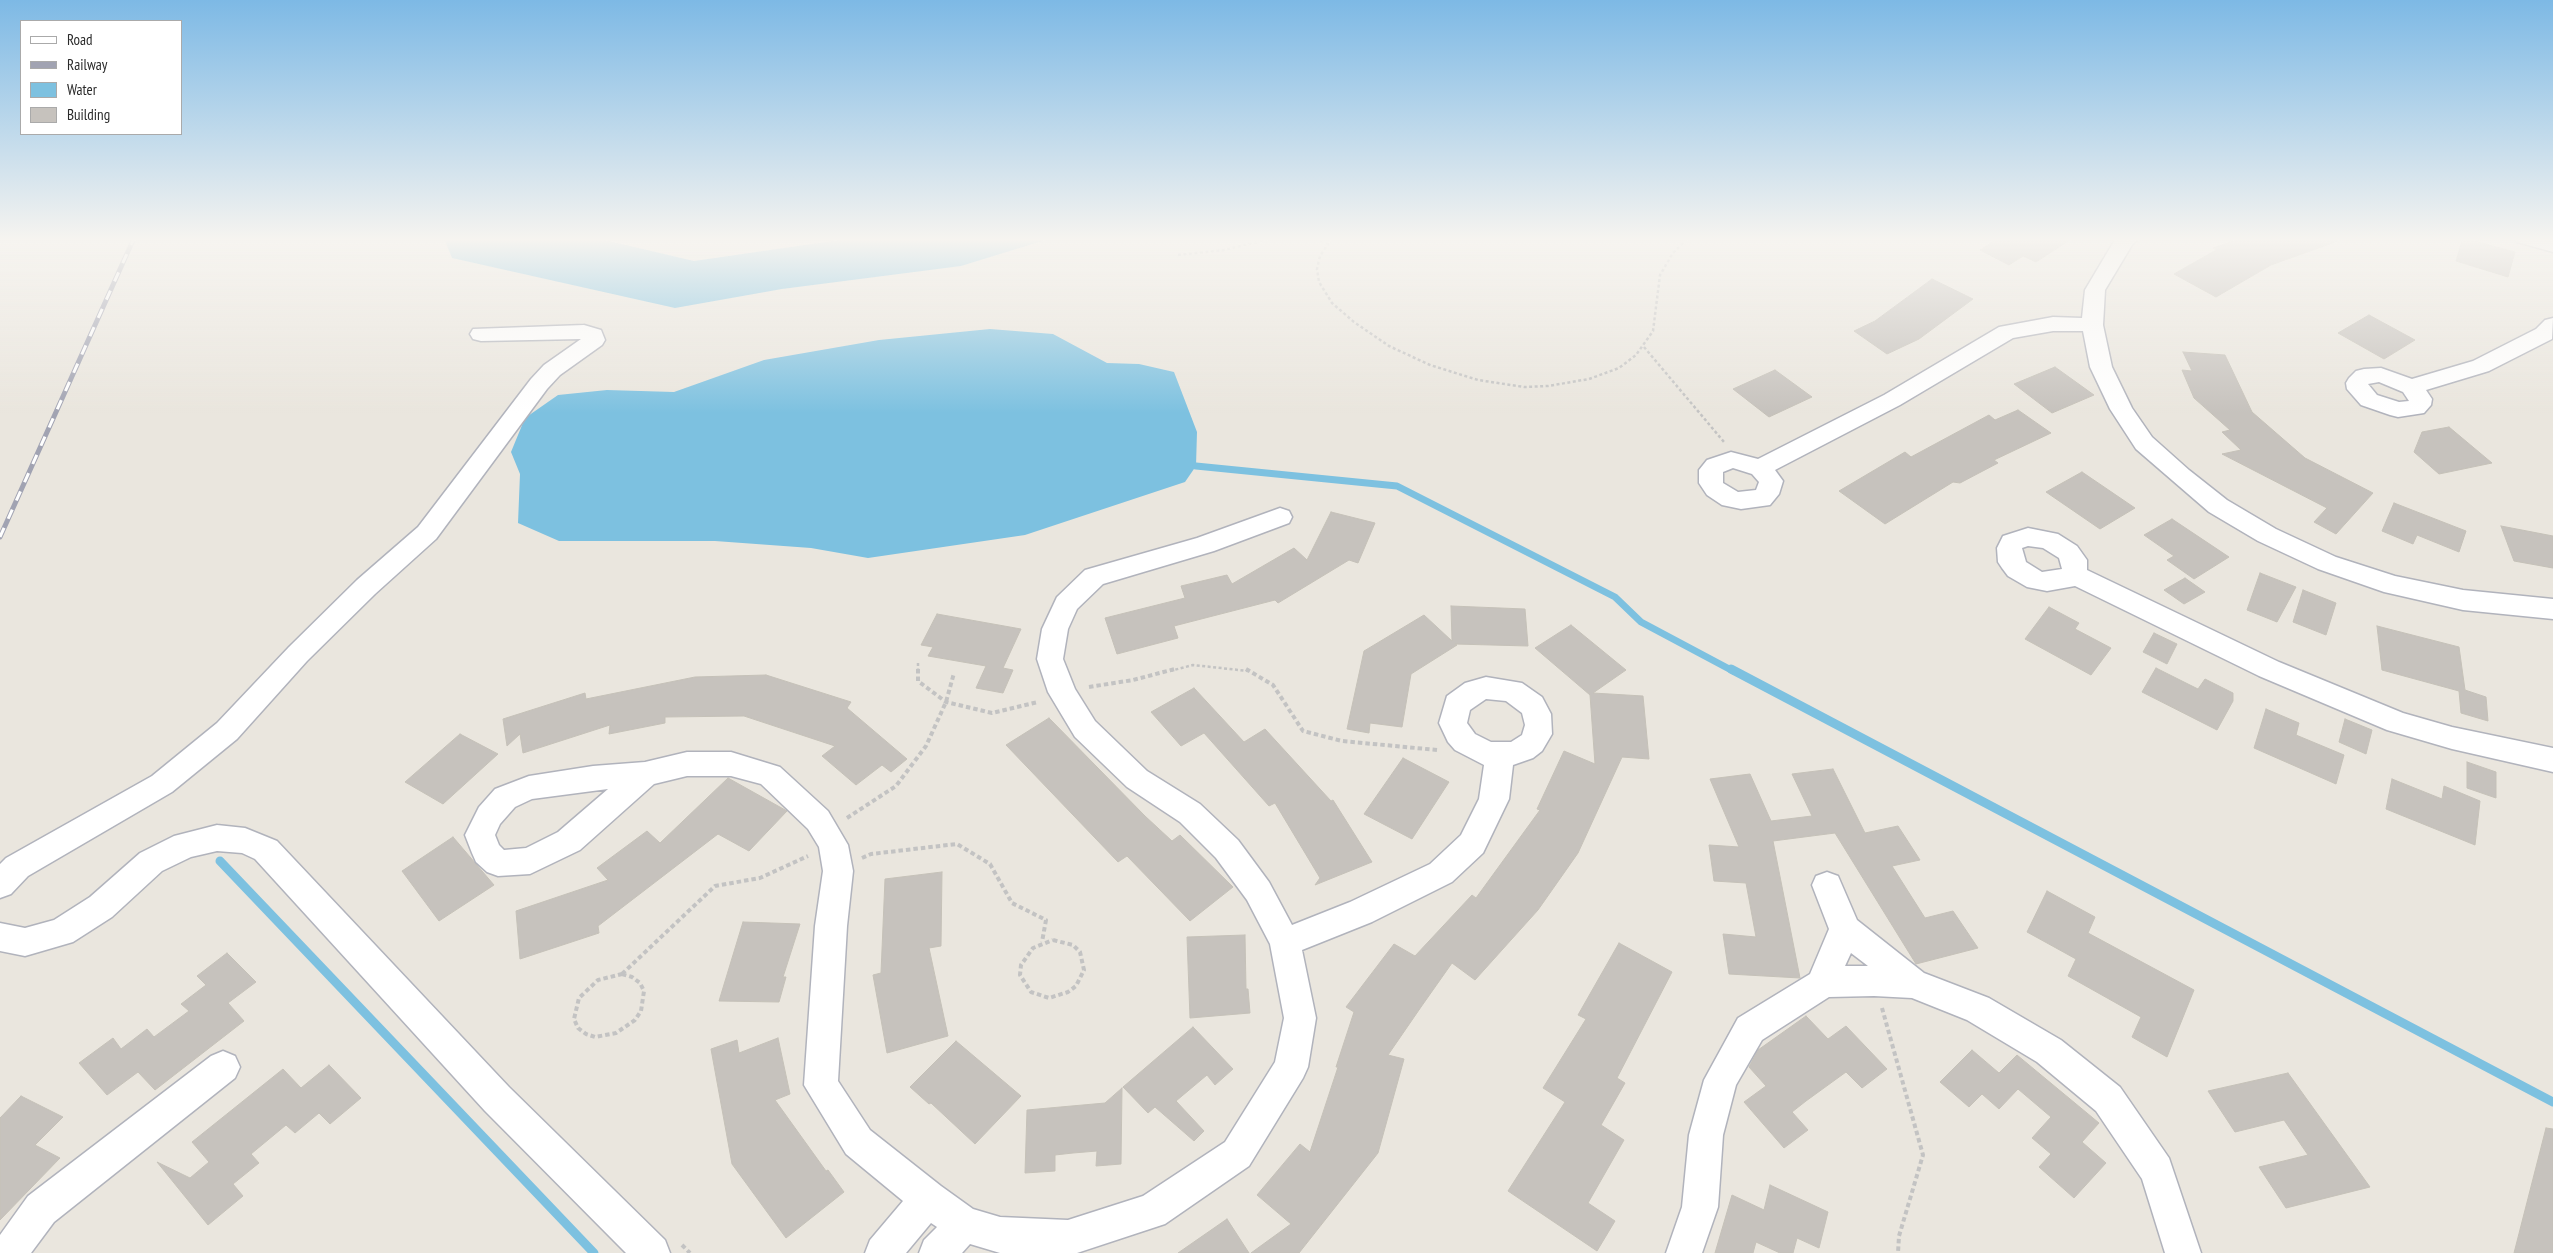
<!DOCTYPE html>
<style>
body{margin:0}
#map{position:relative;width:2553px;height:1253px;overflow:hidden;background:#eae6de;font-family:"PT Sans Narrow",sans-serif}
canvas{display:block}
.legend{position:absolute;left:20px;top:20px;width:162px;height:115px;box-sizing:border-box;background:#fff;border:1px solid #aaa;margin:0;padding:6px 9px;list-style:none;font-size:15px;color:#2a2a2a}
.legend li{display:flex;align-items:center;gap:10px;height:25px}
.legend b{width:25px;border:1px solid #aaa}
</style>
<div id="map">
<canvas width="2553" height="1253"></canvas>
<ul class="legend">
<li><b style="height:6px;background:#fff"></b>Road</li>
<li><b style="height:6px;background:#a1a3b2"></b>Railway</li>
<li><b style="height:14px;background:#7dc1e0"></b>Water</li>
<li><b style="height:14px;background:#c6c2bd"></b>Building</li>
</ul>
</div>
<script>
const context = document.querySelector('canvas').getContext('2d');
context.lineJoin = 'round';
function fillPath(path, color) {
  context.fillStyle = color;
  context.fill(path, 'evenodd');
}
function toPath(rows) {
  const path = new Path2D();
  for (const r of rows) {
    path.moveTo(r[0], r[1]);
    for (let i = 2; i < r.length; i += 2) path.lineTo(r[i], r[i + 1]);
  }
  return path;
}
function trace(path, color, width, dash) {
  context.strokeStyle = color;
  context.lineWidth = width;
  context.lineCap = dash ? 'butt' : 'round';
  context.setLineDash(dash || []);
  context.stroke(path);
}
fillPath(toPath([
 [444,238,596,238,694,261,853,238,1052,238,961,266,782,289,675,308,452,258],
 [990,329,1053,334,1107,363,1139,364,1174,372,1197,432,1196,466,1185,482,1025,535,868,558,811,548,715,541,559,541,518,523,520,474,511,452,525,418,558,395,607,390,674,392,764,360,879,340]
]), '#7dc1e0');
trace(toPath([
 [1196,466,1397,486,1615,597,1641,622,1733,671]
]), '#7dc1e0', 7);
trace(toPath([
 [1731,669,2553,1102],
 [220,861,594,1253]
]), '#7dc1e0', 9);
const building = toPath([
 [1988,238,2073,238,2036,262,2023,256,2009,265,1980,250,1994,241,1988,238],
 [2242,238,2337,238,2338,241,2271,265,2216,297,2174,274,2216,250,2213,248,2242,238],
 [2463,238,2515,252,2508,277,2456,261,2463,238],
 [1932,279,1973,299,1919,339,1887,354,1854,331,1875,321,1932,279],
 [2369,315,2415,340,2384,359,2338,333,2369,315],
 [2183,352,2225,355,2252,412,2305,458,2373,493,2336,534,2314,522,2327,508,2222,454,2241,450,2222,432,2230,430,2194,398,2182,370,2192,371,2183,352],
 [2055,367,2094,395,2052,413,2014,384,2055,367],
 [1775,370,1812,397,1769,417,1733,389,1775,370],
 [2018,410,2051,433,1994,460,1998,463,1960,483,1953,482,1885,524,1839,491,1905,452,1911,457,1989,415,1995,420,2018,410],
 [2449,427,2492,463,2439,474,2414,452,2422,432,2449,427],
 [2082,472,2135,508,2100,529,2046,492,2082,472],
 [2394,503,2466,531,2459,552,2417,535,2413,544,2382,531,2394,503],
 [1331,512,1375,523,1358,563,1349,560,1278,603,1275,600,1174,626,1178,638,1117,654,1105,618,1185,598,1181,586,1227,575,1232,584,1294,548,1307,560,1331,512],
 [2172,519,2229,557,2194,579,2167,560,2174,556,2144,535,2172,519],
 [2501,526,2553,536,2553,568,2514,561,2501,526],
 [2260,573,2296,587,2277,622,2247,610,2260,573],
 [2185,578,2205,592,2184,604,2164,590,2185,578],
 [2303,590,2336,603,2326,635,2293,622,2303,590],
 [1451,606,1525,609,1528,646,1455,644,1457,645,1411,674,1402,727,1370,723,1369,733,1347,729,1364,651,1424,615,1452,641,1451,606],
 [2049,607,2079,623,2075,629,2111,648,2091,675,2025,639,2049,607],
 [937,614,1021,629,1003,668,1013,670,1003,693,976,688,986,666,928,656,933,647,921,645,937,614],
 [1571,625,1626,670,1593,693,1643,696,1649,759,1622,757,1578,853,1538,910,1475,980,1452,963,1421,1007,1388,1055,1404,1059,1378,1153,1299,1253,1251,1253,1291,1224,1257,1195,1300,1144,1310,1152,1338,1067,1336,1067,1354,1012,1346,1007,1394,944,1415,956,1472,895,1476,898,1540,810,1537,809,1564,751,1595,764,1590,695,1535,648,1571,625],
 [2377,626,2459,647,2465,690,2486,697,2488,721,2461,713,2459,691,2382,670,2377,626],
 [2154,633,2177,644,2167,664,2143,652,2154,633],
 [2156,668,2198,689,2205,679,2233,693,2233,701,2217,730,2142,692,2156,668],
 [766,675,851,702,847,708,907,759,891,772,882,765,856,785,822,756,835,746,744,716,665,717,665,723,609,734,610,725,523,753,520,734,507,746,503,719,585,693,586,699,695,677,766,675],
 [1194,688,1244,742,1265,729,1331,801,1333,800,1372,862,1315,885,1320,878,1275,803,1269,806,1204,733,1181,746,1151,712,1194,688],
 [2266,709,2299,723,2296,735,2344,755,2336,784,2254,748,2266,709],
 [1049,718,1145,816,1172,841,1180,835,1233,887,1190,921,1127,856,1118,862,1006,745,1049,718],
 [2345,719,2372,730,2366,754,2339,742,2345,719],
 [460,734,498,754,443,804,405,782,460,734],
 [1403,758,1449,782,1412,839,1364,814,1403,758],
 [2467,762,2496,772,2496,798,2467,788,2467,762],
 [1833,769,1865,833,1898,826,1920,860,1892,866,1925,918,1953,911,1978,948,1916,964,1835,833,1773,841,1800,978,1729,974,1723,934,1756,937,1746,883,1714,881,1709,845,1739,847,1710,779,1750,774,1771,821,1812,816,1792,774,1833,769],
 [728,778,787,811,749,851,718,834,598,926,599,933,520,959,516,911,608,880,597,868,647,831,660,843,728,778],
 [2392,779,2442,799,2444,786,2480,801,2475,845,2386,809,2392,779],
 [453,837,494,885,439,921,402,871,453,837],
 [942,872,941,946,929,948,948,1036,887,1053,873,975,881,973,885,879,942,872],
 [2047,891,2095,917,2088,933,2194,990,2167,1057,2132,1037,2141,1017,2068,976,2076,959,2027,932,2047,891],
 [743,922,800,924,783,977,786,977,779,1002,719,1001,743,922],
 [1245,935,1246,989,1248,989,1250,1013,1190,1018,1187,937,1245,935],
 [1619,943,1672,972,1617,1078,1625,1083,1601,1125,1624,1140,1588,1203,1615,1221,1597,1251,1508,1191,1565,1102,1543,1088,1586,1019,1578,1015,1619,943],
 [227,953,256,982,228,1003,244,1021,155,1090,138,1072,107,1095,79,1063,113,1038,121,1049,147,1029,154,1037,189,1011,181,1004,206,985,197,976,227,953],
 [1806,1016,1828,1039,1846,1026,1887,1069,1862,1088,1846,1072,1806,1101,1792,1112,1808,1130,1784,1148,1744,1102,1766,1086,1749,1067,1758,1050,1806,1016],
 [1193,1027,1233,1069,1215,1085,1207,1075,1176,1101,1204,1131,1194,1141,1155,1107,1148,1113,1123,1087,1193,1027],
 [778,1038,790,1094,775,1100,826,1171,828,1170,844,1192,786,1238,732,1164,711,1049,737,1040,739,1053,778,1038],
 [956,1041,1021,1096,975,1144,931,1103,929,1104,910,1087,956,1041],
 [1972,1050,1999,1073,2017,1055,2099,1123,2082,1142,2106,1163,2074,1198,2039,1167,2051,1154,2032,1138,2051,1117,2018,1089,1999,1109,1982,1094,1969,1107,1940,1082,1972,1050],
 [329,1065,361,1098,330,1124,319,1113,295,1133,286,1125,251,1154,259,1163,233,1184,243,1196,208,1225,157,1162,190,1178,209,1162,192,1142,283,1069,301,1088,329,1065],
 [2288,1073,2370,1187,2286,1208,2259,1167,2308,1155,2284,1120,2235,1132,2208,1091,2288,1073],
 [1122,1088,1121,1164,1096,1166,1097,1151,1073,1153,1055,1155,1055,1171,1025,1173,1027,1110,1105,1103,1122,1088],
 [21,1096,63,1117,35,1145,60,1158,0,1220,0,1118,21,1096],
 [2546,1128,2553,1129,2553,1253,2514,1253,2546,1128],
 [1770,1185,1828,1212,1819,1248,1797,1238,1793,1253,1780,1253,1756,1242,1753,1253,1715,1253,1732,1195,1764,1210,1770,1185],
 [1227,1219,1249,1253,1178,1253,1227,1219]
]);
fillPath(building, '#c6c2bd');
trace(building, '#c5c1b8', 1);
const minor = toPath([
 [2116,238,2139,238,2132,245,2105,290,2103,325,2112,367,2132,408,2152,437,2189,470,2227,500,2276,529,2336,557,2395,576,2463,590,2553,599,2553,619,2463,610,2384,592,2318,569,2258,541,2209,512,2136,449,2110,409,2090,367,2083,331,2053,331,2013,338,1900,405,1775,470,1783,481,1779,494,1770,505,1741,509,1722,505,1707,495,1699,483,1699,470,1707,460,1731,452,1758,459,1884,395,1999,327,2053,317,2082,318,2085,290,2116,238],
 [1733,468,1752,474,1759,482,1756,490,1738,492,1723,483,1723,472,1733,468],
 [2514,238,2553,240,2553,252,2517,242,2514,238],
 [2553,318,2552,339,2489,371,2426,390,2432,399,2431,405,2424,413,2398,417,2390,415,2361,405,2347,389,2346,383,2349,378,2356,371,2364,369,2381,368,2412,379,2473,361,2536,329,2545,320,2553,318],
 [2379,382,2403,392,2409,401,2399,402,2377,395,2368,384,2379,382],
 [584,325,601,330,605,340,602,345,560,375,547,389,436,539,375,594,307,661,237,739,172,792,28,876,11,894,0,898,0,864,6,858,152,776,217,723,289,647,357,580,418,527,531,379,544,365,581,339,481,341,473,339,470,334,473,329,584,325],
 [1280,508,1289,511,1292,517,1289,523,1214,551,1103,584,1077,609,1068,629,1063,659,1075,689,1095,721,1147,771,1200,804,1238,840,1269,882,1292,925,1350,902,1430,864,1461,835,1479,799,1484,765,1455,750,1448,742,1439,723,1447,696,1465,683,1486,677,1522,683,1542,697,1551,714,1552,734,1542,751,1533,758,1513,765,1509,799,1483,853,1452,882,1372,922,1302,950,1316,1018,1308,1067,1303,1078,1249,1166,1165,1224,1077,1253,1000,1253,970,1244,962,1253,919,1253,924,1240,937,1227,931,1223,906,1253,865,1253,870,1240,903,1201,846,1154,804,1085,815,926,823,871,819,847,808,829,761,784,731,776,687,776,654,784,580,850,530,874,498,876,487,872,476,862,472,853,465,835,479,807,495,789,529,776,593,766,645,762,687,752,731,752,780,767,828,811,848,845,853,871,847,926,838,1081,870,1130,941,1186,973,1209,1000,1217,1068,1220,1143,1196,1225,1142,1275,1062,1284,1018,1270,944,1247,900,1216,858,1180,822,1127,787,1075,737,1048,692,1037,659,1042,629,1057,597,1085,570,1197,538,1280,508],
 [1486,699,1506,701,1522,713,1525,725,1522,735,1511,742,1491,742,1475,734,1467,723,1470,710,1486,699],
 [608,789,558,832,526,848,504,850,499,845,495,835,500,824,515,807,532,799,608,789],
 [2028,528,2058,534,2077,546,2087,560,2087,570,2279,662,2403,713,2452,727,2553,748,2553,772,2452,749,2387,730,2259,676,2075,586,2047,591,2027,587,2008,576,2002,568,1998,562,1997,548,2003,536,2028,528],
 [2028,546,2043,548,2059,558,2062,569,2042,572,2026,562,2022,548,2028,546],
 [217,825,245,828,277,841,509,1087,665,1240,670,1253,626,1253,485,1111,255,859,242,853,217,851,191,857,162,871,112,917,73,942,25,956,0,951,0,923,25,928,54,920,90,897,140,853,174,836,217,825],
 [1827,872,1838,876,1857,920,1924,973,1989,998,2061,1040,2120,1087,2169,1158,2201,1253,2165,1253,2142,1179,2096,1111,2037,1062,1967,1020,1912,998,1874,996,1829,997,1762,1040,1736,1085,1723,1135,1718,1207,1702,1253,1666,1253,1682,1207,1689,1135,1704,1080,1738,1018,1810,974,1829,929,1812,885,1816,876,1827,872],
 [1851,953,1868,966,1845,966,1851,953],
 [223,1051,235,1056,240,1067,235,1078,54,1222,31,1253,0,1253,0,1235,28,1196,211,1056,223,1051]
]);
trace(minor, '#b1b3bc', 3);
trace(toPath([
 [1316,238,1327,244],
 [1332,238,1320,256,1317,269,1319,282,1332,303,1354,322,1389,346,1430,365,1478,380,1524,387,1548,386,1589,379,1619,368,1636,355,1653,331,1660,275,1673,253,1688,238],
 [1178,255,1224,250,1273,238],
 [1644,347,1724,442],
 [918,663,918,671],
 [1170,671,1193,665,1248,671]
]), '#c3c3c3', 2.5, [3, 2.5]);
trace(toPath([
 [918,669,918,681,946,702,992,713,1038,702],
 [1246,669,1273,685,1303,731,1342,741,1437,750],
 [1089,687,1133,680,1175,669],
 [847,818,896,786,926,746,946,702,954,673],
 [862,858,871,854,957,844,990,864,1012,903,1046,920,1042,942],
 [1053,940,1073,945,1080,952,1084,970,1076,986,1068,992,1049,998,1031,992,1020,975,1021,965,1033,948,1053,940],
 [622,974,715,886,760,878,808,856],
 [622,974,632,977,640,983,644,991,641,1011,635,1020,616,1033,595,1037,586,1034,578,1028,574,1019,579,998,598,980,622,974],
 [1882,1008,1923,1155,1899,1236,1898,1253],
 [682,1245,690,1253]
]), '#c3c3c3', 4, [4.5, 3]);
fillPath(minor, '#fff');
const rail = toPath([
 [0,537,134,238]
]);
trace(rail, '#a1a3b2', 5);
trace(rail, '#fff', 3, [10]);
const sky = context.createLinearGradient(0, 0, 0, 413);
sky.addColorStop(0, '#7db9e5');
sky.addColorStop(0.58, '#f6f4f0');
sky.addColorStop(1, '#f6f4f000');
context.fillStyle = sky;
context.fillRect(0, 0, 2553, 413);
</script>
